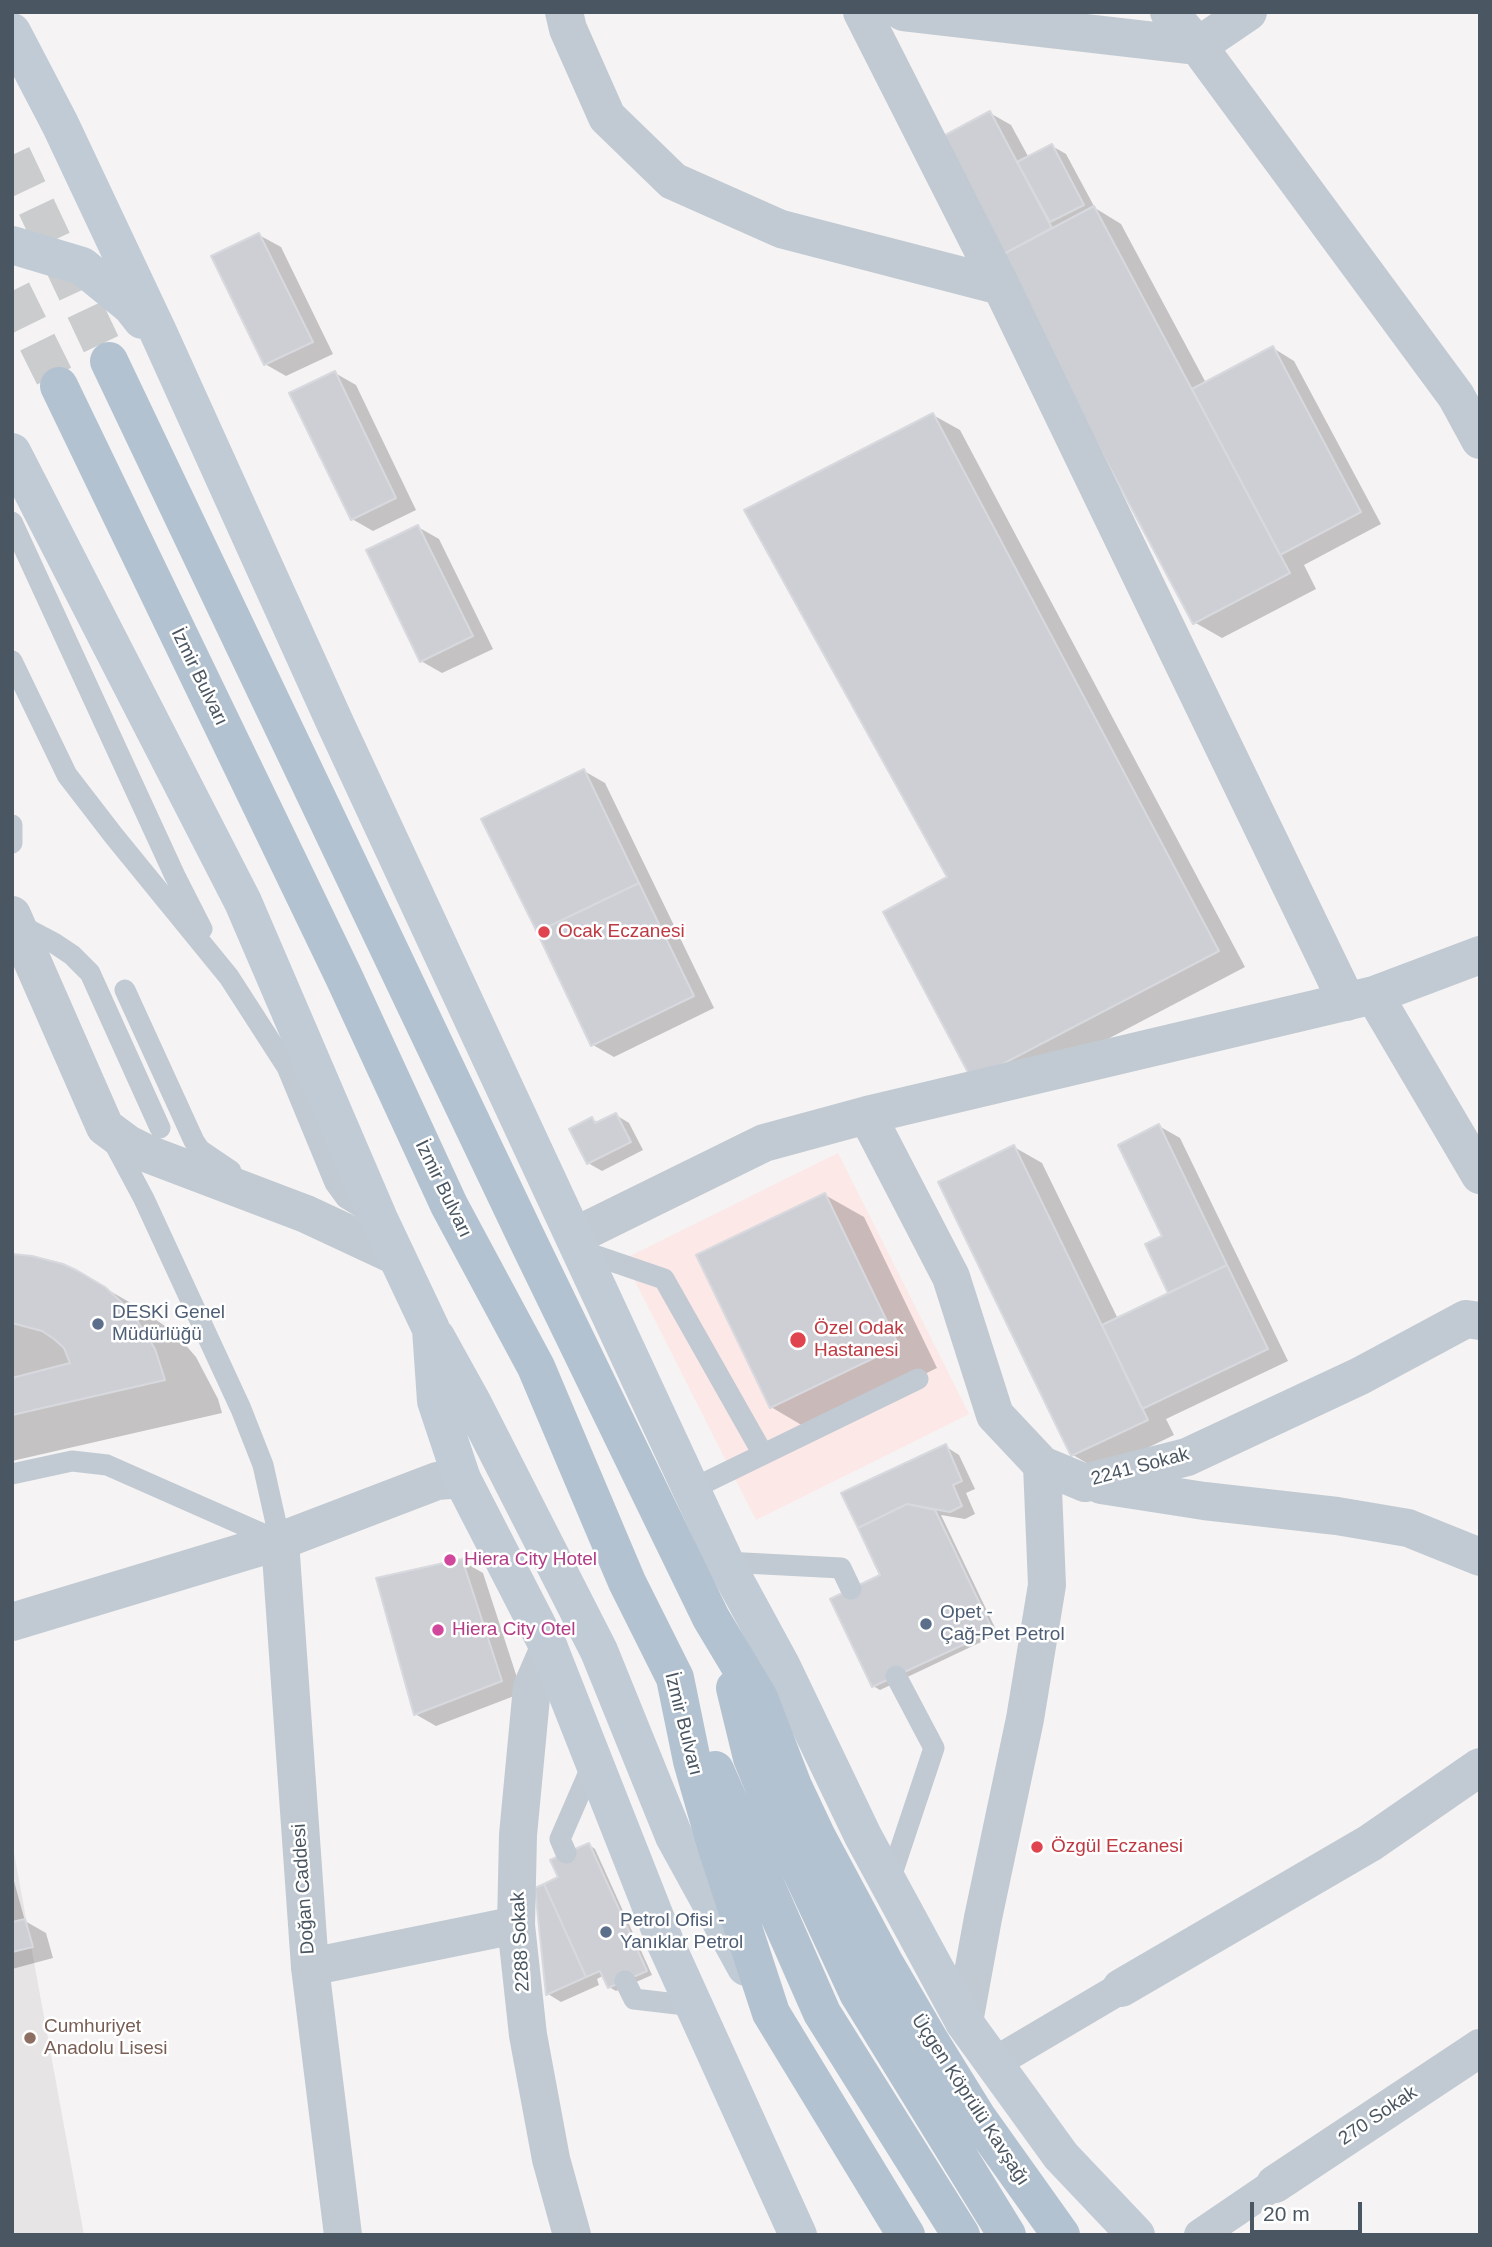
<!DOCTYPE html>
<meta charset="utf-8">
<style>
body{margin:0}
#map{position:relative;width:1492px;height:2247px;overflow:hidden;background:#f5f3f3;font-family:Arial,sans-serif}
canvas{display:block}
.frame{position:absolute;inset:0;border:14px solid #4a5661;pointer-events:none}
.scale{position:absolute;left:1250px;top:2202px;width:112px;height:32px;box-sizing:border-box;border:4px solid #4a5661;border-top:0;padding-left:9px;font-size:21px;line-height:24px;white-space:nowrap;color:#4a5661;-webkit-text-stroke:5px #fff;paint-order:stroke}
</style>
<div id="map">
<canvas width="1492" height="2247"></canvas>
<div class="frame"></div>
<div class="scale">20 m</div>
</div>
<script>
const context = document.querySelector('canvas').getContext('2d');
context.lineJoin = 'round';
function fillPath(path, color) {
  context.fillStyle = color;
  context.fill(path, 'evenodd');
}
function toPath(rows) {
  const path = new Path2D();
  for (const r of rows) {
    path.moveTo(r[0], r[1]);
    for (let i = 2; i < r.length; i += 2) path.lineTo(r[i], r[i + 1]);
  }
  return path;
}
function trace(path, color, width, dash) {
  context.strokeStyle = color;
  context.lineWidth = width;
  context.lineCap = dash ? 'butt' : 'round';
  context.setLineDash(dash || []);
  context.stroke(path);
}
function write(font, color, halo, rows, align = 'center') {
  context.font = font + ' Arial,sans-serif';
  context.lineWidth = 5;
  context.setLineDash([]);
  context.textBaseline = 'middle';
  context.strokeStyle = halo;
  context.fillStyle = color;
  for (const [text, x, y, turn = 0] of rows) {
    context.save();
    context.translate(x, y);
    context.rotate((+turn || 0) * Math.PI / 180);
    context.textAlign = isNaN(turn) ? turn : align;
    if (halo) context.strokeText(text, 0, 0);
    context.fillText(text, 0, 0);
    context.restore();
  }
}
fillPath(toPath([
 [12,1842,84,2235,12,2235]
]), '#e6e4e5');
fillPath(toPath([
 [838,1153,969,1414,756,1520,624,1259]
]), '#fce8e6');
fillPath(toPath([
 [990,113,1011,125,1029,158,1052,146,1066,154,1095,208,1121,224,1206,383,1273,348,1294,361,1381,524,1304,565,1316,589,1222,638,1194,622,938,141],
 [259,235,281,247,333,354,286,376,265,364],
 [335,373,356,385,416,510,373,531,352,519],
 [933,415,960,430,1245,967,1001,1095,950,878],
 [418,527,439,539,493,649,442,673,421,661],
 [584,771,605,783,714,1008,614,1057,593,1045],
 [616,1115,629,1123,643,1150,602,1171,588,1163,592,1119,599,1123],
 [1159,1126,1180,1138,1288,1361,1166,1419,1174,1435,1100,1471,1073,1455,1014,1147,1042,1163,1118,1319,1171,1294,1147,1245,1164,1237],
 [825,1195,864,1217,937,1368,810,1430,771,1407],
 [12,1258,77,1272,136,1306,175,1333,196,1357,218,1399,222,1413,12,1461],
 [945,1446,959,1455,975,1489,966,1493,975,1514,965,1519,941,1515,998,1634,880,1690,873,1686,882,1576,844,1494],
 [462,1561,483,1573,522,1693,436,1726,415,1714],
 [589,1845,595,1849,652,1975,616,1991,609,1987,604,1975,597,1979,599,1985,561,2002,548,1994,561,1878],
 [12,1874,25,1921,46,1933,53,1958,12,1969]
]), '#0003');
const building = toPath([
 [990,111,1052,228,998,257,936,140,990,111],
 [1052,144,1084,205,1050,222,1017,162,1052,144],
 [1094,206,1290,573,1193,624,998,257,1094,206],
 [259,233,313,342,264,365,211,256,259,233],
 [1273,346,1361,512,1280,555,1192,389,1273,346],
 [335,371,396,498,351,520,289,393,335,371],
 [933,413,1219,951,972,1080,883,912,947,877,744,510,933,413],
 [418,525,473,636,420,662,366,550,418,525],
 [584,769,639,883,537,932,481,819,584,769],
 [639,883,694,996,591,1046,537,932,639,883],
 [616,1113,631,1142,587,1164,569,1129,592,1117,595,1123,616,1113],
 [1159,1124,1227,1265,1168,1293,1145,1244,1162,1236,1118,1145,1159,1124],
 [1014,1145,1148,1420,1071,1456,938,1182,1014,1145],
 [825,1193,899,1346,770,1408,696,1255,825,1193],
 [12,1254,32,1256,63,1264,78,1271,105,1287,129,1309,138,1322,155,1349,165,1380,12,1415,12,1254],
 [1227,1265,1268,1349,1142,1409,1102,1325,1227,1265],
 [12,1323,42,1331,54,1339,64,1348,70,1363,12,1378,12,1323],
 [946,1444,962,1481,953,1485,962,1506,950,1512,907,1504,858,1528,841,1493,946,1444],
 [907,1504,935,1510,993,1631,872,1687,830,1599,880,1575,858,1528,907,1504],
 [462,1559,502,1681,414,1715,376,1578,462,1559],
 [589,1843,647,1971,608,1988,600,1971,586,1977,544,1884,558,1877,550,1860,589,1843],
 [544,1884,586,1977,546,1995,535,1888,544,1884],
 [25,1919,33,1947,12,1952,12,1922,25,1919]
]);
fillPath(building, '#cdcfd5');
trace(building, '#d7d9de', 2);
trace(toPath([
 [12,155,109,361],
 [12,291,59,386]
]), '#caccce', 38, [38, 19]);
trace(toPath([
 [12,522,175,876,202,929],
 [12,661,67,775,114,836,229,977,287,1067,335,1183,346,1198,372,1214],
 [12,825,12,843],
 [18,924,54,943,72,955,90,973,160,1128],
 [125,990,194,1141,200,1150,231,1171],
 [113,1141,144,1199,241,1409,263,1465,280,1541],
 [582,1251,664,1279,763,1454],
 [12,1474,72,1461,107,1465,279,1541],
 [692,1489,918,1379],
 [725,1562,841,1568,851,1589],
 [566,1853,560,1839,593,1763],
 [889,1883,934,1748,896,1676],
 [625,1981,634,1999,694,2006]
]), '#c1cad2', 21);
trace(toPath([
 [994,2063,1121,1988],
 [1200,2235,1275,2184]
]), '#c1cad2', 32);
trace(toPath([
 [564,12,568,29,607,117,673,181,781,229,1001,286],
 [862,12,1001,286,1347,1002],
 [903,12,1198,46,1248,12],
 [1169,12,1198,46,1456,396,1480,440],
 [12,915,105,1127,128,1144,148,1154,306,1214,396,1256],
 [1374,995,1480,1175],
 [867,1115,951,1277,995,1415,1042,1465,1085,1483,1187,1457,1360,1376,1466,1319,1480,1321],
 [575,1236,764,1143,867,1115,1374,995,1480,955],
 [1101,1485,1204,1501,1337,1516,1408,1528,1480,1557],
 [549,1648,532,1687,518,1835,516,1925,528,2035,551,2159,572,2235],
 [310,1967,516,1925],
 [1121,1988,1370,1843,1480,1767],
 [964,2022,983,1918,1025,1719,1047,1585,1042,1465],
 [1275,2184,1480,2048]
]), '#c1cad2', 38);
trace(toPath([
 [280,1541,310,1967,343,2235],
 [12,1622,280,1541,437,1481,462,1479]
]), '#c1cad2', 38);
trace(toPath([
 [12,32,60,124,159,334,336,725,725,1562,781,1665,863,1836,964,2022,1061,2156,1136,2235],
 [12,245,82,266,131,306,142,320],
 [12,452,243,902,379,1219,431,1329,436,1401,462,1479,549,1648,665,1942,798,2235],
 [436,1337,472,1402,599,1651,674,1836,746,1967]
]), '#c1cbd6', 38);
trace(toPath([
 [109,361,527,1239,711,1618,759,1698,793,1786,817,1837,884,1962,930,2041,977,2117,1061,2235],
 [59,386,343,975,449,1205,536,1367,627,1582,675,1678,692,1761,716,1845,771,2013,906,2235],
 [735,1688,752,1758,782,1830,858,1993,1007,2235],
 [715,1770,822,2013,961,2235]
]), '#b3c2d1', 38);
for (const [x, y, r, color] of [
 [544,932,7,"#e0444e"],
 [98,1324,7,"#5c6f8a"],
 [798,1340,9,"#e0444e"],
 [450,1560,7,"#d1479c"],
 [926,1624,7,"#5c6f8a"],
 [438,1630,7,"#d1479c"],
 [1037,1847,7,"#e0444e"],
 [606,1932,7,"#5c6f8a"],
 [30,2038,7,"#8d6e63"]
]) {
  const dot = new Path2D();
  dot.arc(x, y, r, 0, 2 * Math.PI);
  context.fillStyle = color;
  context.fill(dot);
  trace(dot, '#fff', 2.5);
}
write('19px', '#4a5661', '#fff', [
 ["İzmir Bulvarı",199,677,64],
 ["İzmir Bulvarı",443,1189,64],
 ["2241 Sokak",1140,1467,-15],
 ["İzmir Bulvarı",683,1724,76],
 ["Doğan Caddesi",304,1889,-94],
 ["2288 Sokak",521,1942,-93],
 ["Üçgen Köprülü Kavşağı",970,2100,57],
 ["270 Sokak",1378,2116,-34]
]);
write('19px', '#be3a42', '#fff', [
 ["Ocak Eczanesi",558,932],
 ["Özel Odak",814,1329],
 ["Hastanesi",814,1351],
 ["Özgül Eczanesi",1051,1847]
], 'left');
write('19px', '#4e5e75', '#fff', [
 ["DESKİ Genel",112,1313],
 ["Müdürlüğü",112,1335],
 ["Opet -",940,1613],
 ["Çağ-Pet Petrol",940,1635],
 ["Petrol Ofisi -",620,1921],
 ["Yanıklar Petrol",620,1943]
], 'left');
write('19px', '#b23c85', '#fff', [
 ["Hiera City Hotel",464,1560],
 ["Hiera City Otel",452,1630]
], 'left');
write('19px', '#785e54', '#fff', [
 ["Cumhuriyet",44,2027],
 ["Anadolu Lisesi",44,2049]
], 'left');
</script>
